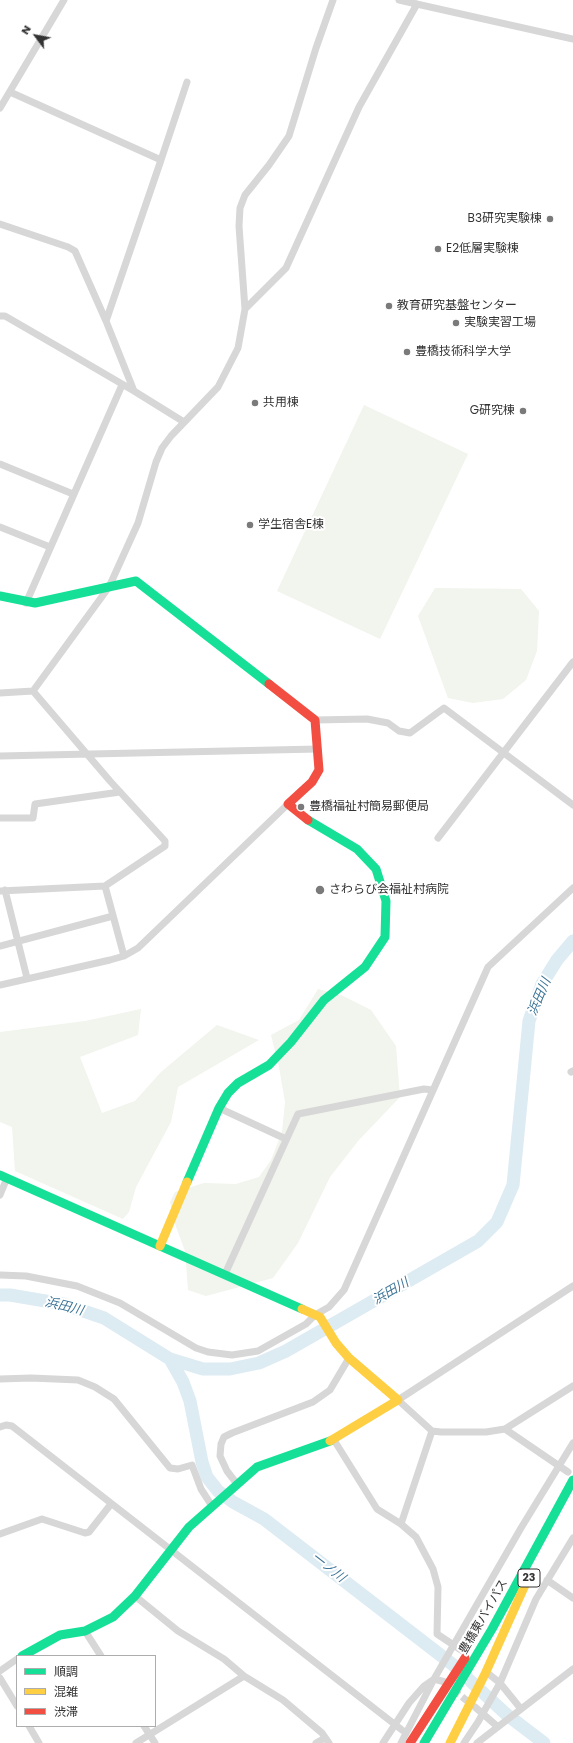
<!DOCTYPE html>
<meta charset="utf-8">
<style>
body{margin:0}
#map{position:relative;width:573px;height:1743px;overflow:hidden;background:#fff;font-family:Poppins,"Noto Sans JP",sans-serif}
canvas{display:block}
.legend{position:absolute;left:16px;top:1655px;width:140px;height:72px;box-sizing:border-box;background:#fff;border:1px solid #adadad;margin:0;padding:5px 7px;list-style:none;font-size:12px;color:#333}
.legend li{display:flex;align-items:center;gap:8px;height:20px}
.legend b{width:20px;border:1px solid #adadad}
.north{position:absolute;left:16px;top:16px;width:40px;height:40px;-webkit-text-stroke:3px #fff;paint-order:stroke;rotate:302deg;font-size:11px;font-weight:700;line-height:16px;text-align:center;color:#333}
.north::after{content:'';display:block;margin:auto;width:14px;height:18px;background:#333;clip-path:polygon(50% 0,100% 100%,50% 72%,0 100%)}
</style>
<div id="map">
<canvas width="573" height="1743"></canvas>
<ul class="legend">
<li><b style="height:5px;background:#16e098"></b>順調</li>
<li><b style="height:5px;background:#ffcf43"></b>混雑</li>
<li><b style="height:5px;background:#f24e42"></b>渋滞</li>
</ul>
<div class="north">N</div>
</div>
<script>
const context = document.querySelector('canvas').getContext('2d');
context.lineJoin = 'round';
function fillPath(path, color) {
  context.fillStyle = color;
  context.fill(path, 'evenodd');
}
function toPath(rows) {
  const path = new Path2D();
  for (const r of rows) {
    path.moveTo(r[0], r[1]);
    for (let i = 2; i < r.length; i += 2) path.lineTo(r[i], r[i + 1]);
  }
  return path;
}
function trace(path, color, width, dash) {
  context.strokeStyle = color;
  context.lineWidth = width;
  context.lineCap = dash ? 'butt' : 'round';
  context.setLineDash(dash || []);
  context.stroke(path);
}
function write(font, color, halo, rows, align = 'center') {
  context.font = font + ' Poppins,"Noto Sans JP",sans-serif';
  context.lineWidth = 4;
  context.setLineDash([]);
  context.textBaseline = 'middle';
  context.strokeStyle = halo;
  context.fillStyle = color;
  for (const [text, x, y, turn = 0] of rows) {
    context.save();
    context.translate(x, y);
    context.rotate((+turn || 0) * Math.PI / 180);
    context.textAlign = isNaN(turn) ? turn : align;
    if (halo) context.strokeText(text, 0, 0);
    context.fillText(text, 0, 0);
    context.restore();
  }
}
fillPath(toPath([
 [364,405,468,454,380,639,277,591],
 [435,588,521,589,539,611,537,651,526,680,503,699,473,703,448,698,418,616],
 [318,989,341,995,371,1010,396,1046,400,1097,358,1141,330,1177,298,1243,273,1278,206,1296,188,1290,185,1251,175,1224,170,1202,175,1192,204,1183,236,1184,259,1177,271,1160,282,1132,285,1102,279,1067,271,1035,299,1020],
 [141,1009,138,1035,80,1057,102,1113,135,1101,161,1072,217,1025,259,1040,178,1087,171,1122,136,1187,129,1212,123,1219,15,1171,12,1127,0,1122,0,1032,85,1021]
]), '#f1f5ed');
trace(toPath([
 [0,1295,10,1295,63,1304,104,1318,170,1359,203,1369,230,1369,259,1363,286,1351,478,1241,497,1222,513,1185,529,1021,542,984,557,960,573,941],
 [170,1359,183,1382,190,1401,202,1462,207,1477,218,1491,233,1502,264,1519,452,1664,506,1714,544,1743]
]), '#ddebf3', 13);
trace(toPath([
 [454,1690,472,1705]
]), '#d6d6d6', 7, [7, 3.5]);
trace(toPath([
 [399,0,573,39],
 [10,92,161,160,106,321,134,391,184,422],
 [0,108,64,0],
 [161,160,187,82],
 [0,224,68,247,75,251,106,321],
 [245,309,239,226,240,208,245,195,269,165,289,136,316,48,333,0],
 [0,316,5,316,69,353,134,391],
 [0,464,73,494],
 [0,527,50,547],
 [26,603,122,385],
 [0,693,33,691,109,587,138,523,156,462,162,448,171,436,218,387,238,348,245,309,286,268,359,107,417,4],
 [315,720,367,719,388,723,399,731,410,733,444,708,573,805],
 [0,756,318,749],
 [0,818,33,818,35,804,120,792],
 [438,838,573,662],
 [105,886,124,956],
 [5,890,27,978],
 [0,891,105,886,165,846,165,841,110,781,33,691],
 [0,946,113,916],
 [0,985,110,960,124,956,138,948,288,804],
 [571,1072,573,1071],
 [219,1108,286,1139],
 [0,1195,7,1178],
 [225,1274,298,1114,424,1089,433,1090],
 [0,1275,26,1276,77,1286,120,1303,196,1348,208,1352,232,1355,258,1351,306,1324,315,1315,329,1307,344,1290,488,967,573,888],
 [573,1286,398,1400,432,1431,441,1432,486,1432,505,1429,573,1386],
 [0,1379,31,1378,78,1380,95,1387,114,1399,170,1468,178,1469,192,1465,201,1489,212,1506],
 [0,1427,6,1425,12,1426,402,1730],
 [505,1429,568,1472],
 [334,1440,377,1509,401,1524,416,1537,433,1569,438,1587,437,1634,464,1652],
 [237,1484,227,1471,220,1456,221,1444,224,1437,232,1433,313,1402,330,1390,349,1358],
 [401,1524,432,1431],
 [0,1534,42,1519,85,1533,89,1532,111,1504],
 [547,1580,573,1598],
 [135,1596,178,1631,224,1659,244,1676,283,1700,322,1733,329,1743],
 [85,1631,101,1656],
 [0,1671,17,1659],
 [490,1675,500,1683,521,1709],
 [0,1678,17,1706],
 [475,1707,498,1727],
 [29,1726,39,1743],
 [144,1726,155,1743],
 [136,1743,244,1676],
 [316,1743,325,1738],
 [383,1743,409,1703,424,1686,434,1679,445,1682],
 [401,1743,434,1679,521,1528,573,1443],
 [464,1743,478,1722,500,1683,536,1599,573,1538],
 [477,1743,573,1669]
]), '#d7d7d7', 7);
trace(toPath([
 [0,596,35,603,136,581,269,684],
 [0,1175,302,1309],
 [187,1182,219,1108,228,1093,238,1083,269,1065,291,1042,324,1000,365,967,385,937,386,901,376,869,357,849,308,820],
 [22,1656,60,1635,85,1631,113,1617,135,1596,189,1527,257,1467,330,1441],
 [424,1743,492,1629,573,1480]
]), '#16e098', 9);
trace(toPath([
 [160,1246,187,1182],
 [302,1309,320,1317,336,1343,349,1358,398,1400,330,1441],
 [450,1743,485,1674,526,1583]
]), '#ffcf43', 9);
trace(toPath([
 [269,684,315,720,319,770,312,782,288,804,308,820],
 [410,1743,465,1658]
]), '#f24e42', 9);
for (const [x, y, r, color] of [
 [550,219,4,"#7a7a7a"],
 [438,249,4,"#7a7a7a"],
 [389,306,4,"#7a7a7a"],
 [456,323,4,"#7a7a7a"],
 [407,352,4,"#7a7a7a"],
 [255,403,4,"#7a7a7a"],
 [523,411,4,"#7a7a7a"],
 [250,525,4,"#7a7a7a"],
 [301,807,4,"#7a7a7a"],
 [320,890,5,"#7a7a7a"]
]) {
  const dot = new Path2D();
  dot.arc(x, y, r, 0, 2 * Math.PI);
  context.fillStyle = color;
  context.fill(dot);
  trace(dot, '#fff', 1.5);
}
for (const [x, y, w] of [
 [529,1578,22]
]) {
  const box = new Path2D();
  box.roundRect(x - w / 2, y - 9, w, 18, 3);
  context.fillStyle = '#fff';
  context.fill(box);
  trace(box, '#333', 1);
}
write('bold 11px', '#333', null, [
 ["23",529,1578]
]);
write('12px', '#333', '#fff', [
 ["B3研究実験棟",542,219,"right"],
 ["E2低層実験棟",446,249],
 ["教育研究基盤センター",397,306],
 ["実験実習工場",464,323],
 ["豊橋技術科学大学",415,352],
 ["共用棟",263,403],
 ["G研究棟",515,411,"right"],
 ["学生宿舎E棟",258,525],
 ["豊橋福祉村簡易郵便局",309,807],
 ["さわらび会福祉村病院",329,890]
], 'left');
write('12px', '#333', '#fff', [
 ["豊橋東バイパス",484,1617,-60]
]);
write('italic 13px', '#3f7597', '#fff', [
 ["浜田川",540,997,-67],
 ["浜田川",391,1292,-30],
 ["浜田川",64,1307,14],
 ["一ノ川",328,1568,38]
]);
</script>
